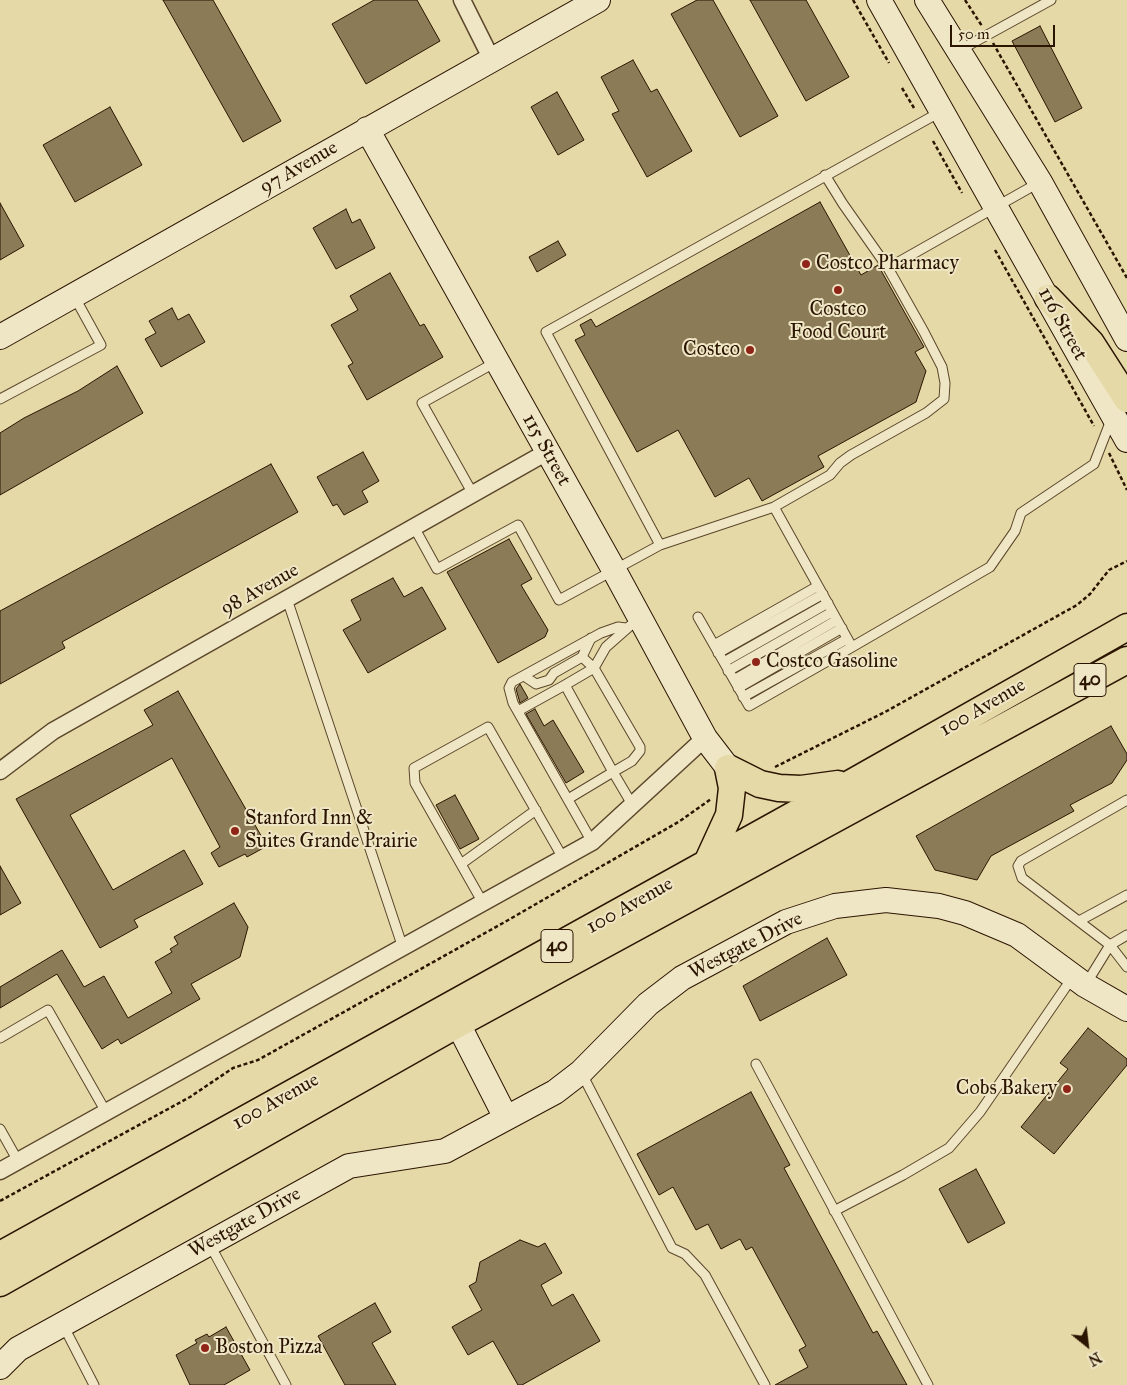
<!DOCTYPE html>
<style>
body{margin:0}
#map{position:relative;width:1127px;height:1385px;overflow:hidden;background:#e6d9a8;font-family:"IM FELL Great Primer",serif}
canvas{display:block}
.north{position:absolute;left:1062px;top:1320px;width:50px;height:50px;-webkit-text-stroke:4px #efe6c6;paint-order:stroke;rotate:151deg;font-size:14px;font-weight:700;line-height:20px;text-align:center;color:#2b1500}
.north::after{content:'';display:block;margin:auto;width:18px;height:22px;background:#2b1500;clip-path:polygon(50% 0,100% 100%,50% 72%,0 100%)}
.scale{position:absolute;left:950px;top:25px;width:105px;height:22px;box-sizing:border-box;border:2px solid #2b1500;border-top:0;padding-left:6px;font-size:15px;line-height:18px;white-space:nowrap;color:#2b1500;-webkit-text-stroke:4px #efe6c6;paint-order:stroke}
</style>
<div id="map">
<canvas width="1127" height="1385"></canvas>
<div class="north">N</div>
<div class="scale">50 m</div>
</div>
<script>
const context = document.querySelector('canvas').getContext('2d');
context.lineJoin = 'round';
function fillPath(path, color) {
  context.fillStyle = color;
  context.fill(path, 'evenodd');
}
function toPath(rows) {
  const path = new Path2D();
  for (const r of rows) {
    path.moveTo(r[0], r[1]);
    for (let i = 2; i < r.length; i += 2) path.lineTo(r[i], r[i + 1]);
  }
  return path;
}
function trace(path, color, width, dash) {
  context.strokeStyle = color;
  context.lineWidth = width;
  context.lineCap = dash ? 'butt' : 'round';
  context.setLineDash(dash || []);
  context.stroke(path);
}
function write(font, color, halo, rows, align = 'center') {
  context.font = font + ' "IM FELL Great Primer",serif';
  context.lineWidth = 4;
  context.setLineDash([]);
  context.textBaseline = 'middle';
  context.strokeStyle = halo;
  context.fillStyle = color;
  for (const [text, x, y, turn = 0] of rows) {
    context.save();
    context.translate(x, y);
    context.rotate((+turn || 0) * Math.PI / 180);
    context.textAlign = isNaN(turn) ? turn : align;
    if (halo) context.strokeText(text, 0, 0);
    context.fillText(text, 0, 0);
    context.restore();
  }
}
const building = toPath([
 [163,0,213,0,281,121,243,142,163,0],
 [374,0,417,0,440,41,366,84,332,24,374,0],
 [697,0,713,0,778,116,740,137,671,14,697,0],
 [750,0,806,0,849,77,806,101,750,0],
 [1040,26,1082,108,1055,122,1012,41,1040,26],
 [633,60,651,92,657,89,692,151,647,177,612,114,619,111,601,77,633,60],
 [557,92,584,140,558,155,531,107,557,92],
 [110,107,142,165,75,202,43,145,110,107],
 [820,202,861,275,878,265,924,347,915,352,926,371,916,402,818,456,824,467,762,501,749,478,715,497,678,430,637,452,575,340,585,335,580,325,591,319,596,327,820,202],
 [0,203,24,246,0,260,0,203],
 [346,209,352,223,360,219,375,248,336,269,313,228,346,209],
 [558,241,566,255,537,272,529,257,558,241],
 [390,273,420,326,424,324,443,357,367,400,348,366,353,363,331,325,358,310,350,296,390,273],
 [172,308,178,320,189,314,205,342,161,367,145,339,156,333,149,321,172,308],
 [117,366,143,413,0,495,0,433,24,418,78,391,117,366],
 [363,452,379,481,362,491,368,502,344,515,337,504,333,506,317,477,363,452],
 [271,464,298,512,62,642,65,648,0,684,0,611,271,464],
 [509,539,532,579,521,585,548,630,545,637,498,663,447,572,509,539],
 [393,578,404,597,422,587,446,629,368,673,343,630,361,620,351,600,393,578],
 [520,684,528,698,520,703,516,689,520,684],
 [178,691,267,846,247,857,245,854,219,867,211,853,220,847,172,758,70,815,113,890,184,850,203,884,134,920,138,927,100,948,16,799,153,725,144,710,178,691],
 [535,709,544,726,553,720,584,772,566,783,526,714,535,709],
 [1111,726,1127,754,1127,760,1112,783,1070,805,1074,811,991,856,977,880,935,870,916,836,1111,726],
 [455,795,479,839,460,849,436,805,455,795],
 [0,866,21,903,0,915,0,866],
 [234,903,248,927,240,957,191,984,200,999,121,1044,118,1039,102,1049,57,974,0,1008,0,987,62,950,84,987,104,976,128,1018,172,993,155,962,172,952,170,949,178,944,174,937,234,903],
 [827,938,847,975,760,1021,743,986,827,938],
 [1088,1028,1127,1059,1127,1065,1054,1154,1021,1127,1068,1069,1060,1063,1088,1028],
 [751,1092,790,1165,784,1168,873,1333,877,1331,907,1385,775,1385,808,1367,799,1350,806,1346,752,1247,746,1250,740,1239,721,1249,708,1224,696,1230,673,1187,659,1195,637,1154,751,1092],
 [976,1169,1005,1223,968,1243,939,1189,976,1169],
 [520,1240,538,1247,545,1243,562,1273,541,1285,552,1306,573,1294,600,1341,522,1385,518,1385,493,1341,468,1355,452,1327,482,1310,469,1286,476,1282,480,1262,520,1240],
 [375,1303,391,1332,372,1343,396,1385,345,1385,318,1336,375,1303],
 [226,1327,250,1370,224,1385,190,1385,176,1355,197,1343,195,1340,207,1334,209,1337,226,1327]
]);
fillPath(building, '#8c7b57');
trace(building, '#2b1500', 1);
const lane = toPath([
 [960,50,1051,0],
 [888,268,1040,182],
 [0,399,101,345,74,296],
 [473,494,422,403,496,362],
 [774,507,852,647,990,567,1015,531,1021,513,1094,464,1111,420],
 [414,527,437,569,518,525,559,600,660,545,546,332,942,111],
 [660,545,774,507,830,475,840,463,851,455,926,413,944,399,945,383,942,367,924,332,888,268,843,204,825,175],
 [287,599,403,948],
 [698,617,749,706,852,647],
 [714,645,818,586],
 [718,653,823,594],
 [582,657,594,668,606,647,631,625],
 [724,662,828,603],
 [728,671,832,612],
 [524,676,536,684,549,680,554,673,582,657,591,638],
 [734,680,837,620],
 [738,688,842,628],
 [743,697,847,639],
 [518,711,565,685],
 [568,799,613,772,632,761,640,751,640,747,594,668,565,685,613,772,633,806],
 [592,842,513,703,509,688,512,682,601,633,618,627,626,628],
 [461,864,536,810],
 [483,903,415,783,414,768,488,727,563,858],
 [1079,921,1127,895],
 [1127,935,1110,945,1127,967],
 [1086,984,1110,945,1022,878,1018,866,1021,861,1127,800],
 [0,1038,48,1010,106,1112],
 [756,1064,928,1385],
 [582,1074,672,1248,685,1254,705,1275,765,1385],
 [0,1129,18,1161],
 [834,1211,903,1175,949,1148,980,1112,1072,978],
 [210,1245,286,1385],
 [63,1325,94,1385]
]);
const street = toPath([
 [462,0,492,60],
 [0,771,53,731,547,452],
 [0,1171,592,842,705,738]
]);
const secondary = toPath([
 [879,0,1127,440],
 [927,0,1040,182,1127,339],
 [367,129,614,570,705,738,728,768],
 [0,337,598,0],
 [458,1024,506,1118],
 [0,1367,18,1349,349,1166,445,1151,555,1092,581,1072,648,1004,682,978,786,922,835,906,886,900,939,906,965,913,1017,935,1085,985,1127,1009]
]);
const primary = toPath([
 [1048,298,1091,343,1127,399],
 [728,768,760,784,779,788,801,789,838,784],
 [707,863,729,815,732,788,728,768],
 [0,1255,853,782,1127,627],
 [0,1283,458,1024,1127,660]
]);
trace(lane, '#5a462a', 11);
trace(street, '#5a462a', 19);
trace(secondary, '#2b1500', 26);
trace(primary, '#2b1500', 29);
trace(toPath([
 [853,0,889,63],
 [965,0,982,26],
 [993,43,1127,278],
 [902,88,914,108],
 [933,141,962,193],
 [995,250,1094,426],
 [1109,453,1127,490],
 [775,767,885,712,1077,605,1090,594,1109,570,1127,561],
 [0,1201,190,1097,233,1068,258,1060,503,923,680,821,711,799]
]), '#2b1500', 2.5, [4, 2.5]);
trace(lane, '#efe6c6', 9);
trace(street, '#efe6c6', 16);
trace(secondary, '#efe6c6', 24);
trace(primary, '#e6d9a8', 26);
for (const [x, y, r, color] of [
 [806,264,5,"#8f2418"],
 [838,290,5,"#8f2418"],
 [750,350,5,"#8f2418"],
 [756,662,5,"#8f2418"],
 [235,831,5,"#8f2418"],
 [1067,1089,5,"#8f2418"],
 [205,1348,5,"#8f2418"]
]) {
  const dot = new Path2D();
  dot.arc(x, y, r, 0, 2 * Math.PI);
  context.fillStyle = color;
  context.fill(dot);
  trace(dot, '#efe6c6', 2);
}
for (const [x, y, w] of [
 [1090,680,32],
 [557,946,32]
]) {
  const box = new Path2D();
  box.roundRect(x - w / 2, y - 16.5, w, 33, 4);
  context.fillStyle = '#efe6c6';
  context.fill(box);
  trace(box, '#2b1500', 1);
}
write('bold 19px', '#2b1500', null, [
 ["40",1090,680],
 ["40",557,946]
]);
write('20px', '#2b1500', '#efe6c6', [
 ["97 Avenue",299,168,-30],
 ["116 Street",1062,324,61],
 ["115 Street",546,450,61],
 ["98 Avenue",260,590,-29],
 ["100 Avenue",983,708,-30],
 ["100 Avenue",630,906,-29],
 ["Westgate Drive",746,946,-27],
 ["100 Avenue",276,1102,-29],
 ["Westgate Drive",245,1223,-29]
]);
write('20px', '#2b1500', '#efe6c6', [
 ["Costco Pharmacy",816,264],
 ["Costco",838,310,"center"],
 ["Food Court",838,333,"center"],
 ["Costco",740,350,"right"],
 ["Costco Gasoline",766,662],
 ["Stanford Inn &",245,819],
 ["Suites Grande Prairie",245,842],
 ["Cobs Bakery",1057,1089,"right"],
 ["Boston Pizza",215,1348]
], 'left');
</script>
